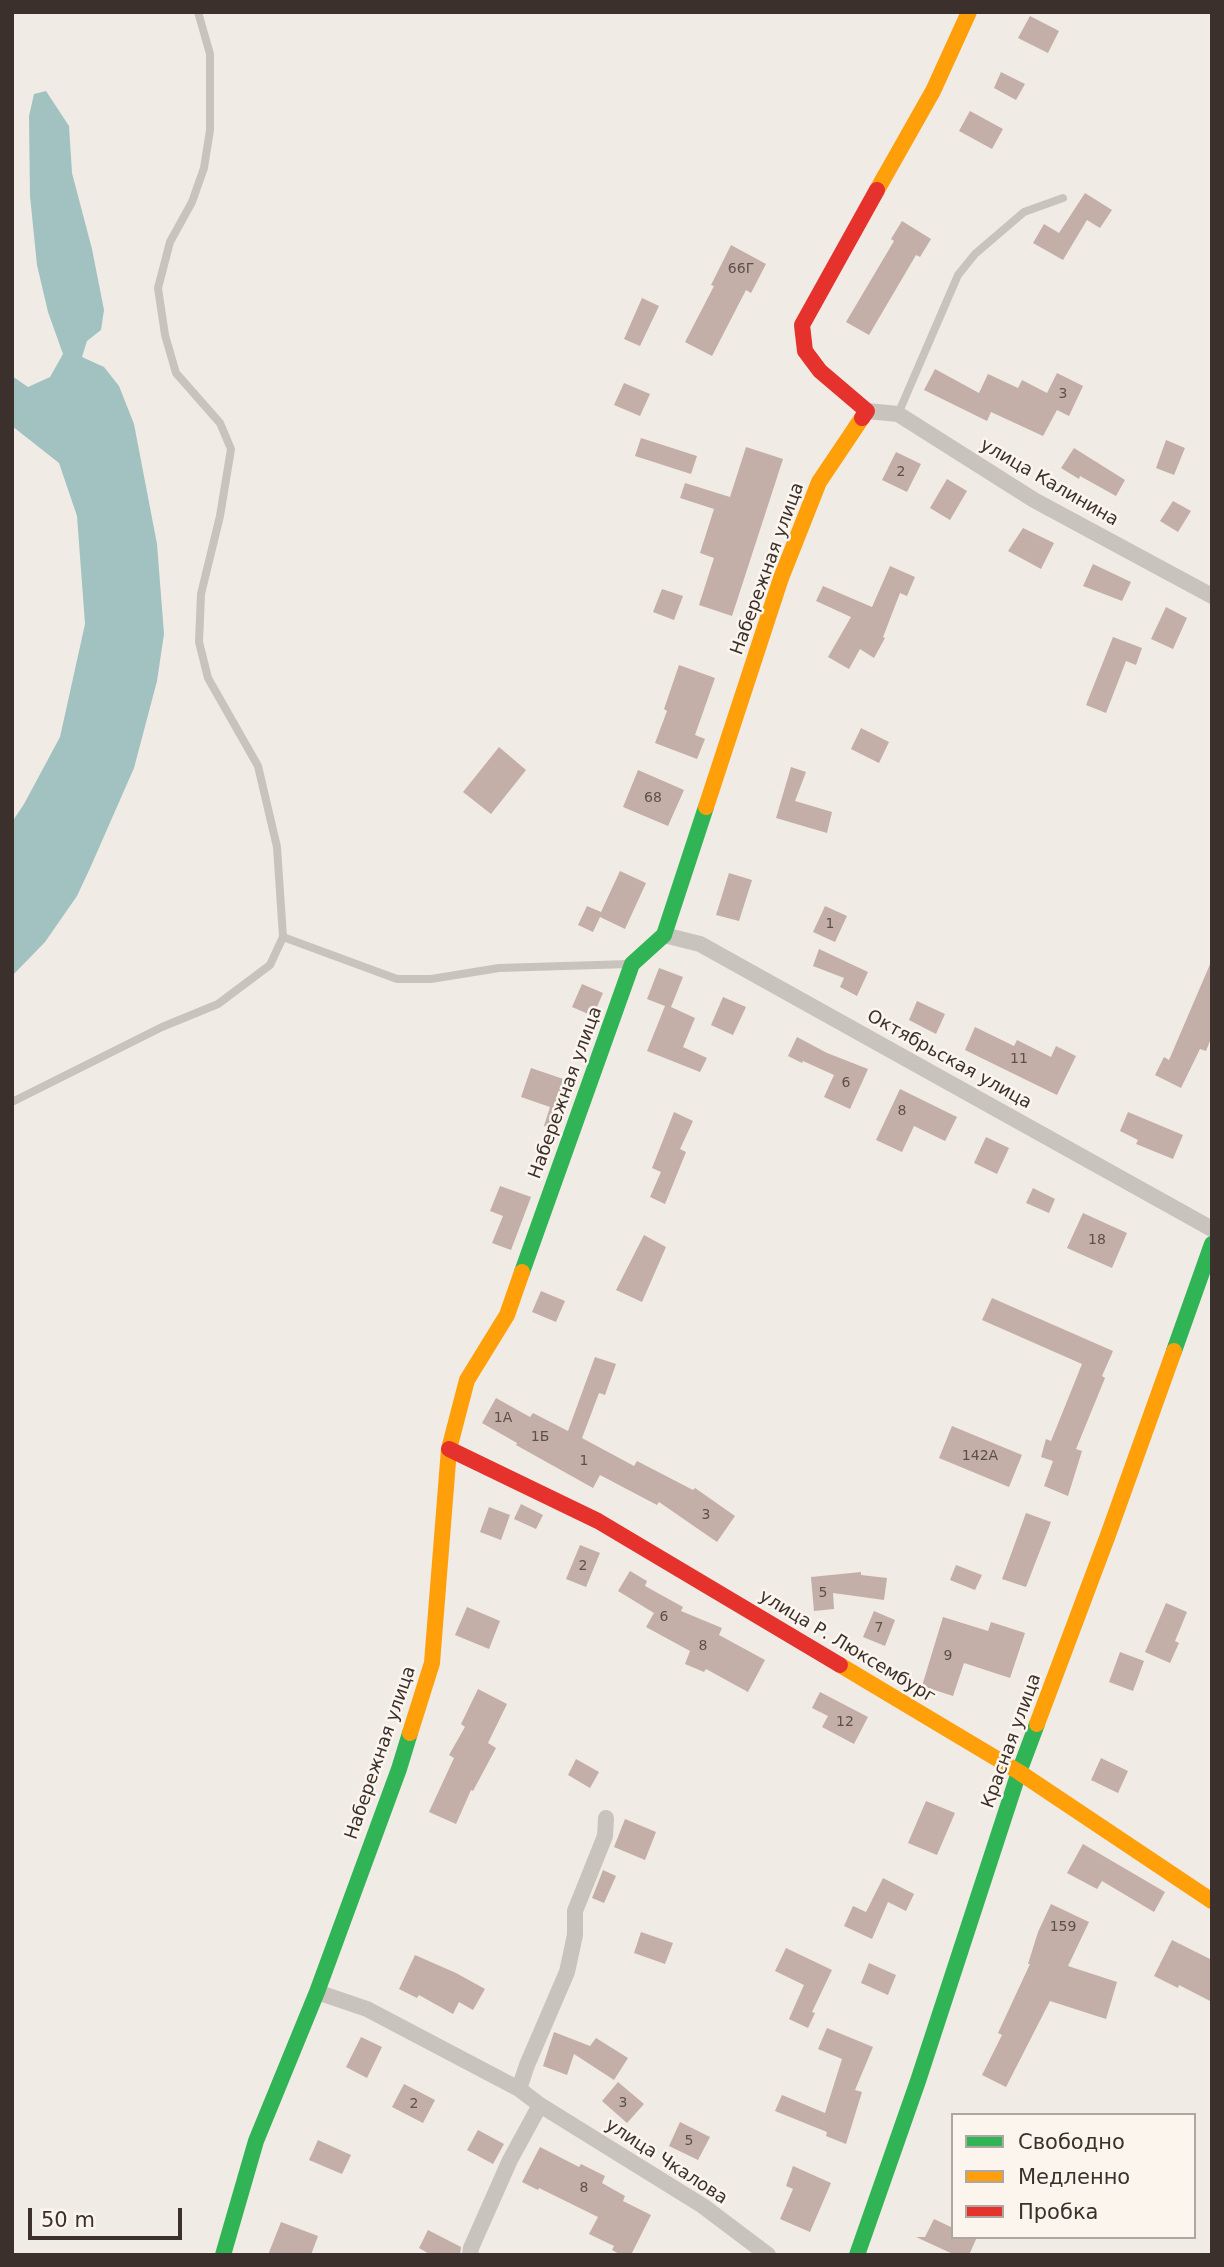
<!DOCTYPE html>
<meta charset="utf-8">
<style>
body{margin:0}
#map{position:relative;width:1224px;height:2267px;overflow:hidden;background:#f0ebe5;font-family:"DejaVu Sans",sans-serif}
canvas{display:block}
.frame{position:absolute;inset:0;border:14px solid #3b302b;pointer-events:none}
.legend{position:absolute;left:951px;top:2113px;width:245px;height:126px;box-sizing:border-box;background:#fbf5ee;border:2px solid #aea6a0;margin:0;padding:9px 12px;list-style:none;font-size:21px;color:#3b302b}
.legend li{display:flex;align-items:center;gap:14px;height:35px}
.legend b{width:35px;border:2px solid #aea6a0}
.scale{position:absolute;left:28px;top:2208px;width:154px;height:32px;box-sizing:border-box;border:4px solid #3b302b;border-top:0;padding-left:9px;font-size:21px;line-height:24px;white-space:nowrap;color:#3b302b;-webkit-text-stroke:5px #fbf5ee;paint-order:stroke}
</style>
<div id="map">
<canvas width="1224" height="2267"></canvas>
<div class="frame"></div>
<ul class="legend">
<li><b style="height:9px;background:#30b455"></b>Свободно</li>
<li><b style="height:9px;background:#ff9f0a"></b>Медленно</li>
<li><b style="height:9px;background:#e5322d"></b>Пробка</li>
</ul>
<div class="scale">50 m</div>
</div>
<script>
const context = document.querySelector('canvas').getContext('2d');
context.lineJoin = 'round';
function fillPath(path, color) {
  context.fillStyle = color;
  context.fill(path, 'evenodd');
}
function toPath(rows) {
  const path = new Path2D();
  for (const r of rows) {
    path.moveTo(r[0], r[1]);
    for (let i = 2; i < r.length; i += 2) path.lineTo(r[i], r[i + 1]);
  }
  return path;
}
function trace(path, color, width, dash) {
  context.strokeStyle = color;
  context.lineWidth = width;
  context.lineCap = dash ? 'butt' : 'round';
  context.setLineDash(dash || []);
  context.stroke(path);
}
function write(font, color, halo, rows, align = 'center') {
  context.font = font + ' "DejaVu Sans",sans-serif';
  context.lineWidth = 5;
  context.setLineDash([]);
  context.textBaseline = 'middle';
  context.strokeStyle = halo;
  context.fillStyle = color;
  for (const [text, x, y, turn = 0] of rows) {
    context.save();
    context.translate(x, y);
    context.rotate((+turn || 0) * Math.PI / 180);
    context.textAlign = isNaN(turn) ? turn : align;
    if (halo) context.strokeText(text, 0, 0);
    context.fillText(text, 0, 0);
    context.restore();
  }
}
fillPath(toPath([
 [46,91,69,126,72,173,92,249,104,310,101,330,87,341,82,357,104,367,119,386,134,424,157,544,164,634,157,681,134,768,91,866,77,896,45,942,12,976,12,822,24,804,60,737,85,624,77,516,59,463,12,426,12,376,28,387,50,377,63,354,48,312,37,265,30,196,29,116,34,94]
]), '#a1c2c1');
fillPath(toPath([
 [1030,16,1059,31,1048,53,1018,38],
 [1001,72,1025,84,1016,100,994,88],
 [970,111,1003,129,992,149,959,131],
 [1085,193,1112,210,1100,228,1087,220,1063,260,1033,243,1044,224,1059,233],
 [902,221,931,239,920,257,916,255,869,335,846,322,894,241,891,239],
 [731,245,766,264,751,293,746,290,712,356,685,342,714,286,711,285],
 [642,298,659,306,640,346,624,339],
 [935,369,979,393,988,374,1018,388,1022,380,1047,393,1057,373,1083,386,1069,416,1057,410,1043,436,991,412,987,421,924,390],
 [624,383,650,394,640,416,614,405],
 [641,438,697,456,691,474,635,456],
 [1166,440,1185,448,1174,475,1156,468],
 [746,447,783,459,732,616,699,605,714,558,700,553,714,509,680,498,685,483,730,497],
 [1074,448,1125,480,1116,496,1080,476,1079,479,1061,468],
 [896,452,921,464,907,492,882,480],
 [947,479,967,491,950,520,930,508],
 [1173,501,1191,511,1178,532,1160,521],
 [1023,528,1054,543,1041,569,1008,551],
 [1093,564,1131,582,1122,601,1083,586],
 [890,566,915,577,907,596,900,593,883,637,885,638,874,658,860,649,849,669,828,657,851,617,816,601,823,586,872,607],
 [662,589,683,596,674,620,653,612],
 [1166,607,1187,618,1173,649,1151,639],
 [1113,637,1142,648,1136,665,1126,661,1106,713,1086,705],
 [679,665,715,678,695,735,705,739,697,759,655,743,667,711,664,709],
 [861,728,889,742,879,763,851,749],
 [499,747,526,770,491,814,463,792],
 [791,767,806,772,795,801,832,812,827,833,776,818],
 [638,770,684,790,668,826,623,807],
 [620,871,646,883,625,929,600,917,593,932,578,925,587,906,601,912],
 [729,873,752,880,739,921,716,915],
 [825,906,847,916,835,942,813,932],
 [819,949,868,972,857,996,840,987,844,978,813,966],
 [1211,962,1212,1036,1206,1051,1200,1049,1181,1088,1155,1075,1164,1057,1169,1060],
 [659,968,683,977,671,1007,695,1018,683,1047,707,1058,700,1072,647,1051,665,1006,647,999],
 [582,984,603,993,593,1016,572,1007],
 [723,997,746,1007,733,1035,711,1025],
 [917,1001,945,1014,936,1034,909,1020],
 [975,1027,1014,1046,1017,1040,1051,1057,1056,1046,1076,1056,1057,1095,965,1050],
 [797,1037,827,1053,868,1069,850,1109,824,1097,834,1075,803,1061,802,1063,788,1056],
 [531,1068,575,1083,558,1131,544,1126,550,1107,521,1097],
 [900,1089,957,1117,945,1141,914,1126,902,1152,876,1140],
 [674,1112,693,1121,680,1149,686,1152,665,1204,650,1197,661,1172,652,1168],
 [1128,1112,1183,1135,1173,1159,1136,1144,1138,1140,1120,1131],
 [986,1137,1009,1148,997,1174,974,1163],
 [500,1186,531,1197,511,1250,492,1243,503,1216,490,1211],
 [1033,1188,1055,1199,1049,1213,1026,1203],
 [1083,1213,1127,1233,1112,1268,1067,1248],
 [644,1235,666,1247,642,1302,616,1290],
 [541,1291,565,1301,556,1322,532,1312],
 [992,1298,1113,1351,1102,1376,1105,1378,1076,1449,1082,1451,1068,1496,1044,1486,1053,1461,1041,1457,1046,1439,1051,1441,1082,1364,982,1320],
 [595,1357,616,1364,605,1395,599,1393,582,1438,634,1466,637,1461,693,1490,695,1488,735,1516,717,1542,659,1502,657,1505,600,1475,593,1488,516,1445,517,1443,482,1423,496,1398,530,1417,533,1413,568,1431],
 [952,1426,1022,1455,1009,1487,939,1458],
 [521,1504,543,1515,536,1529,514,1519],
 [489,1507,510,1515,501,1540,480,1532],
 [1026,1513,1051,1522,1026,1587,1002,1579],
 [580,1545,600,1553,586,1587,566,1579],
 [956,1565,982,1575,975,1590,950,1580],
 [630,1571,647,1581,645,1586,683,1607,681,1611,722,1628,719,1635,765,1660,748,1692,706,1669,704,1672,685,1664,690,1651,646,1627,654,1613,618,1591],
 [861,1572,861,1575,887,1578,884,1600,833,1593,834,1609,814,1611,811,1577],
 [1166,1603,1187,1612,1175,1641,1179,1643,1170,1663,1145,1652],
 [467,1607,500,1621,489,1649,455,1635],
 [874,1611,895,1620,885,1646,863,1637],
 [943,1617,988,1631,991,1622,1025,1633,1010,1678,964,1663,953,1696,922,1686],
 [1120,1652,1144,1661,1133,1691,1109,1682],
 [478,1689,507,1704,488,1743,496,1748,473,1791,471,1790,456,1824,429,1812,454,1758,449,1755,465,1727,461,1724],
 [820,1692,868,1717,854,1744,822,1727,828,1716,812,1708],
 [1101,1758,1128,1771,1118,1793,1091,1780],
 [576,1759,599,1772,590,1788,568,1775],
 [926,1801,955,1813,937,1855,908,1843],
 [625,1819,656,1832,645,1860,614,1847],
 [1083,1844,1165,1892,1154,1912,1102,1881,1097,1889,1067,1873],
 [603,1870,616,1876,604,1903,592,1898],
 [883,1878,914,1894,906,1911,888,1902,872,1939,844,1926,853,1906,866,1912],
 [1051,1904,1089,1922,1068,1966,1117,1982,1106,2019,1050,2001,1006,2087,982,2075,1002,2035,998,2033,1030,1964,1028,1964,1038,1932],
 [641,1932,673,1943,665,1964,634,1953],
 [1172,1940,1212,1960,1212,2002,1179,1985,1178,1988,1154,1976],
 [786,1948,832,1970,812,2012,815,2013,808,2028,789,2019,804,1985,775,1971],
 [415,1955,456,1973,485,1989,473,2010,459,2002,453,2014,419,1995,417,1998,399,1989],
 [869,1963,896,1975,888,1995,861,1983],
 [827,2028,873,2047,855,2090,862,2092,846,2144,826,2136,827,2132,775,2111,782,2095,825,2113,842,2059,818,2049],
 [554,2032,590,2046,596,2038,628,2058,614,2080,574,2054,567,2075,543,2066],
 [361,2037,382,2047,367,2078,346,2067],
 [618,2082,644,2104,627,2123,602,2101],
 [404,2084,435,2100,423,2123,392,2107],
 [680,2122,710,2137,698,2160,669,2146],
 [478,2130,504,2144,493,2164,467,2150],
 [318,2140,351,2155,342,2174,309,2160],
 [540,2147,579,2167,581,2164,605,2176,602,2183,625,2196,623,2201,651,2215,631,2255,621,2255,612,2250,614,2246,589,2234,598,2217,539,2188,538,2190,522,2182],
 [793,2166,831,2183,810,2232,780,2219,793,2189,786,2186],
 [934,2219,953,2228,953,2237,977,2237,969,2255,955,2255,916,2237,925,2237],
 [281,2222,318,2236,311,2255,268,2255],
 [428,2230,461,2247,460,2255,431,2255,419,2248]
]), '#c3afa7');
trace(toPath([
 [198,12,210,54,210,130,204,168,192,202,170,242,158,288,165,335,176,373,220,423,231,449,220,516,201,594,199,642,208,678,258,766,277,847,283,937,397,979,431,979,499,968,629,964],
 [898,414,958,275,975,254,1024,212,1063,198],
 [12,1102,162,1027,218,1004,270,965,283,937]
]), '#c9c3be', 8);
trace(toPath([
 [867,411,898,414,1034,500,1212,596],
 [664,935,700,944,1212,1229],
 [317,1992,367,2009,519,2089,540,2105,703,2206,768,2255],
 [519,2089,527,2065,567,1972,575,1935,575,1911,605,1836,606,1818],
 [470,2255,471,2248,510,2160,540,2105]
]), '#c9c3be', 16);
trace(toPath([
 [522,1272,632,964,664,935,706,807],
 [1174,1351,1212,1244],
 [223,2255,256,2141,317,1992,399,1769,410,1733],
 [857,2255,918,2081,1019,1772,1037,1724]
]), '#30b455', 16);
trace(toPath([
 [877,190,933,91,969,12],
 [706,807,781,578,819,482,862,418],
 [840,1665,1019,1772,1212,1901],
 [1037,1724,1108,1535,1174,1351],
 [410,1733,432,1663,449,1449,467,1380,507,1315,522,1272]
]), '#ff9f0a', 16);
trace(toPath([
 [862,418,867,411,820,371,805,351,802,325,877,190],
 [449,1449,598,1521,840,1665]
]), '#e5322d', 16);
write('14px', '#5d504a', null, [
 ["66Г",741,269],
 ["3",1063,394],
 ["2",901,472],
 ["68",653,798],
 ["1",830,924],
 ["11",1019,1059],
 ["6",846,1083],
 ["8",902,1111],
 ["18",1097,1240],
 ["1А",503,1418],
 ["1Б",540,1437],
 ["142А",980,1456],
 ["1",584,1461],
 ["3",706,1515],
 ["2",583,1566],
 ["5",823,1593],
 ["6",664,1617],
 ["7",879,1628],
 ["8",703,1646],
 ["9",948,1656],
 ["12",845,1722],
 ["159",1063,1927],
 ["3",623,2103],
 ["2",414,2104],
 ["5",689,2141],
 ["8",584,2188]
]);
write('18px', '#3b302b', '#fbf5ee', [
 ["улица Калинина",1049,483,30],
 ["Набережная улица",768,569,-70],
 ["Октябрьская улица",949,1060,29],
 ["Набережная улица",566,1093,-70],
 ["улица Р. Люксембург",847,1647,31],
 ["Красная улица",1012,1741,-70],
 ["Набережная улица",381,1753,-71],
 ["улица Чкалова",666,2162,33]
]);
</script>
